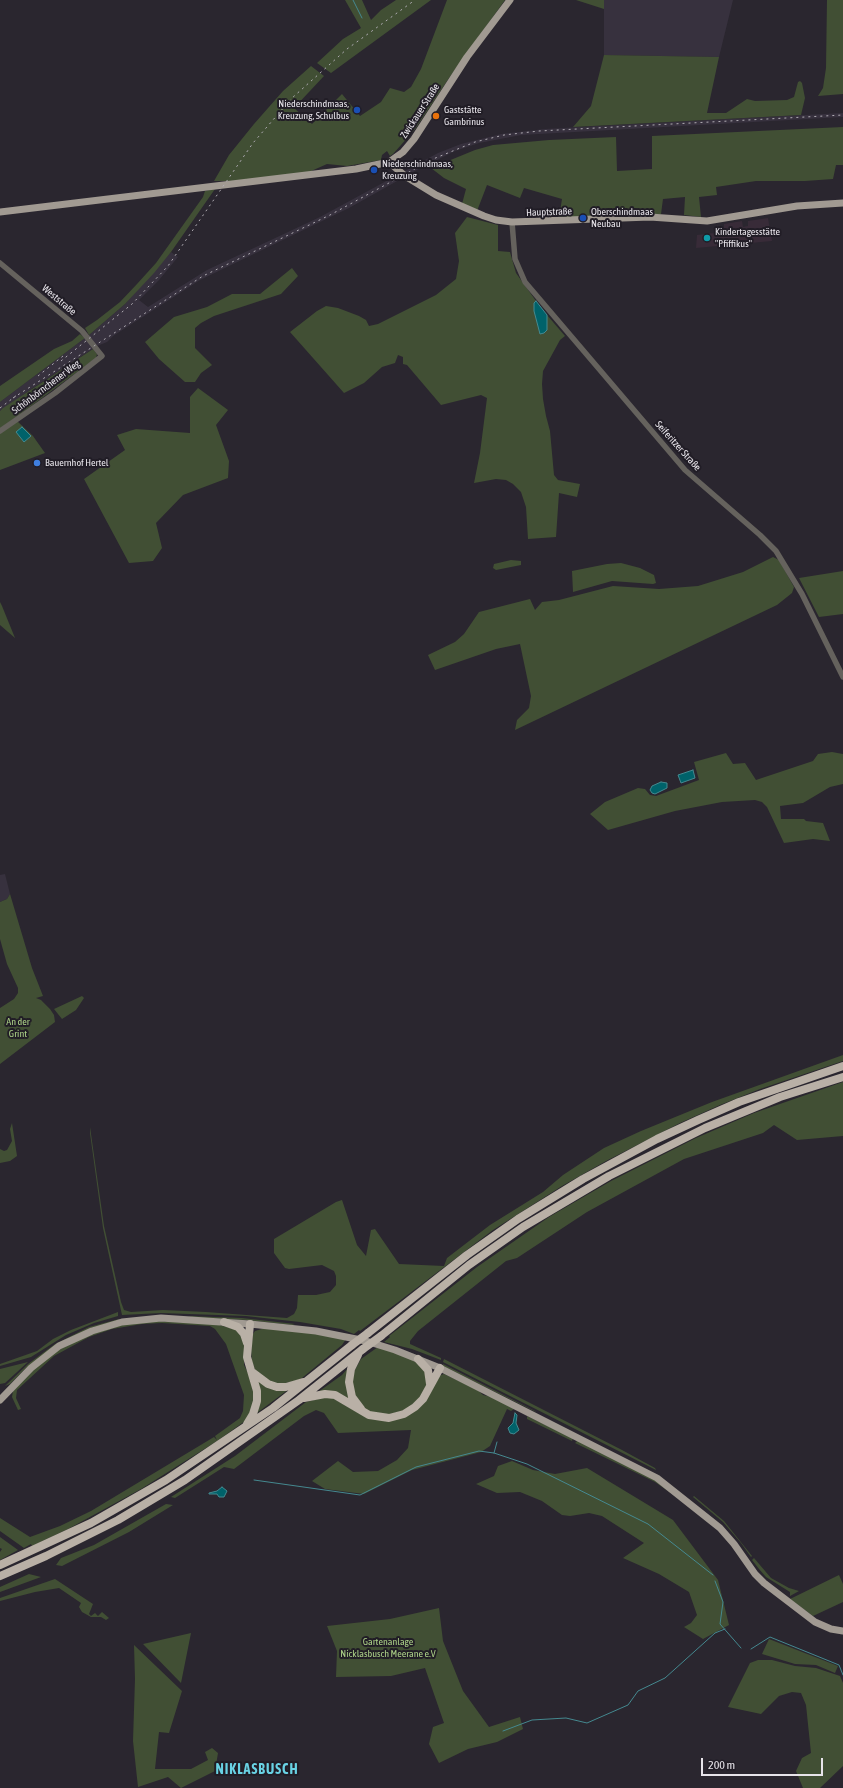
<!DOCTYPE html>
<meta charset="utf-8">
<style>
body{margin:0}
#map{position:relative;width:843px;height:1788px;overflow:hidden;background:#2a262f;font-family:"Asap Condensed",sans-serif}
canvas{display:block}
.scale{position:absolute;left:701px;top:1758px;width:122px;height:18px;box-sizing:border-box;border:2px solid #e7e4ea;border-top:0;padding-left:5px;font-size:12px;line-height:14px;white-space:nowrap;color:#e7e4ea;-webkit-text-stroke:3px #211d26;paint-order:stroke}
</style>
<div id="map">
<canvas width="843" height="1788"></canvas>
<div class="scale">200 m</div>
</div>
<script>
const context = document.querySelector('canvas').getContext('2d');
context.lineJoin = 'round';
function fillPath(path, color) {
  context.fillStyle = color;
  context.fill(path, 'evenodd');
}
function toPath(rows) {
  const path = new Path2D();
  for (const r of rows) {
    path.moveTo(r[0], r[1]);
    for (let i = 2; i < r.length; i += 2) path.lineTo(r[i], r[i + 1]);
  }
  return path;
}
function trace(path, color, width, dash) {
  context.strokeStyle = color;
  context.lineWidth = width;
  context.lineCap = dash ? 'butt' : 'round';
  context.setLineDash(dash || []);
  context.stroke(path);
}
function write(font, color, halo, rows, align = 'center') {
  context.font = font + ' "Asap Condensed",sans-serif';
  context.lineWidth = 4;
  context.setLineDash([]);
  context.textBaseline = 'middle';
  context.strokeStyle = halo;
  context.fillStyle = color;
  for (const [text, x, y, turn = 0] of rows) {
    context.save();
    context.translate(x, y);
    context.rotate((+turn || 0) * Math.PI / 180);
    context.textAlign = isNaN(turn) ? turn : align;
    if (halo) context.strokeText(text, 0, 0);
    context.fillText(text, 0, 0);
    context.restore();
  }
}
fillPath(toPath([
 [604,0,733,0,719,57,604,55],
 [843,113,843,117,521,135,479,143,455,151,415,171,349,208,200,280,113,336,107,342,97,346,30,390,0,411,0,402,89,335,125,304,171,252,178,257,159,280,139,300,148,307,207,270,320,217,438,153,461,144,501,134,545,129],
 [5,874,10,894,7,899,0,902,0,875]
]), '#37313e');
fillPath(toPath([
 [768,218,772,241,696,248,697,235,715,233,715,230,724,229,724,224,742,221,743,227,748,226,748,221]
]), '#382b38');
fillPath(toPath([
 [345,0,362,0,371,20,381,10,396,0,431,0,331,73,317,63,343,39,361,28],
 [447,0,505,0,449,78,416,128,393,154,390,156,387,151,382,155,381,160,347,166,327,164,309,172,240,181,214,181,229,155,254,124,283,91,311,66,324,76,294,108,312,124,342,94,360,116,381,102,390,88,404,92,411,87,421,69],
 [576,0,604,0,604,9],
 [827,0,843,0,843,94,818,96,823,88,826,68],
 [604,55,719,57,707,113,726,113,747,99,755,101,787,100,794,97,798,82,800,81,802,83,805,98,801,115,573,127,591,106],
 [843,127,843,165,836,165,833,179,805,181,756,181,716,187,717,195,699,197,701,217,684,215,685,197,663,199,661,214,624,214,559,218,562,199,524,188,520,198,487,185,477,211,462,204,466,189,444,178,431,168,475,150,493,145,549,140,616,137,617,171,652,169,652,136],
 [215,189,171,252,154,273,125,304,89,335,85,328,97,320,120,302,137,284,156,263,203,197,205,191],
 [467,217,498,225,498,251,510,252,516,273,536,301,534,303,547,330,547,315,565,336,560,340,543,371,542,384,543,399,546,416,550,431,554,475,558,480,580,484,577,497,559,493,556,537,528,539,526,507,521,492,513,484,506,480,496,479,474,483,480,453,487,398,481,395,441,405,407,365,403,364,403,357,398,355,395,363,382,367,364,383,344,393,290,332,317,311,326,306,338,308,359,316,366,320,369,326,378,324,436,295,456,279,459,261,455,233],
 [292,268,298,276,281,294,214,316,201,323,195,328,195,348,212,365,201,373,195,382,185,382,159,359,145,342,174,317,207,307,232,294,260,294],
 [80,334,85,338,0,402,0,386,54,349,72,341],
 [93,349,97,354,96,358,0,429,0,411,3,408],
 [198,388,228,410,216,425,229,461,228,478,183,495,156,523,162,548,153,561,129,563,84,479,125,450,117,435,136,429,190,433,190,397],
 [16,420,33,436,45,453,0,470,0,431],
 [773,557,779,560,794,587,792,593,777,605,515,730,517,720,529,708,531,696,520,644,496,649,435,670,428,655,455,642,464,634,479,612,530,599,535,610,542,602,559,600,613,586,659,589,698,586,743,572],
 [511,560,521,561,521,565,496,570,493,568,494,564],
 [621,563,640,568,654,575,656,583,653,584,612,581,573,592,572,571,607,564],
 [843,571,843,614,819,617,799,578],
 [0,602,2,606,15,638,0,625],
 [832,752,843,754,843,784,830,787,803,803,780,806,781,819,804,819,806,821,823,823,830,841,813,839,784,843,767,807,762,802,755,800,722,802,675,811,608,830,590,814,605,802,638,788,645,789,650,795,656,796,699,780,694,762,726,753,733,764,745,763,756,780,813,761,818,754],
 [10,894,32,968,43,996,36,998,41,1000,50,1009,54,1015,55,1022,0,1064,0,1008,14,999,18,993,18,988,7,964,0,939,0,902,7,899],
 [82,996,84,998,76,1010,62,1019,54,1009],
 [843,1055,843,1061,760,1089,720,1105,680,1123,606,1161,562,1186,493,1230,360,1331,359,1330,354,1334,341,1329,300,1322,246,1316,161,1313,122,1315,103,1228,90,1133,90,1127,104,1226,121,1302,124,1310,131,1312,163,1310,206,1312,287,1318,294,1314,297,1308,298,1295,316,1295,330,1292,336,1285,336,1276,334,1271,322,1265,289,1269,285,1268,274,1253,274,1239,336,1202,342,1200,357,1245,366,1256,371,1230,375,1229,399,1264,444,1266,447,1258,490,1225,543,1192,563,1175,604,1148,641,1131,712,1102],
 [843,1082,843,1136,797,1140,774,1125,763,1133,684,1159,587,1212,517,1258,506,1261,418,1331,410,1341,410,1344,441,1358,441,1360,412,1349,384,1342,390,1337,389,1336,477,1267,549,1217,611,1181,696,1138,754,1113],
 [12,1123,17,1156,10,1161,0,1163,0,1149,4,1151,7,1150,12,1141,10,1129],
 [118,1312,118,1316,94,1323,66,1335,31,1357,0,1366,0,1364,37,1351,53,1339,71,1330],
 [188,1316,242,1318,295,1324,292,1325,247,1320,196,1318],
 [119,1319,118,1321,108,1324,27,1367,10,1384,5,1386,28,1364,55,1344,89,1327],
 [155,1321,216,1324,237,1330,244,1340,244,1365,251,1379,255,1403,245,1421,217,1441,141,1489,68,1529,32,1546,31,1544,24,1548,0,1531,0,1518,30,1537,60,1526,91,1511,214,1437,217,1440,215,1436,240,1418,243,1411,244,1395,226,1344,215,1329,210,1326,162,1323,142,1324,112,1329,89,1337,54,1356,17,1390,16,1398,21,1409,18,1410,12,1397,13,1391,34,1368,54,1352,79,1338,125,1324],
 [265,1328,318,1334,346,1339,342,1345,302,1378,296,1381,275,1385,255,1370,252,1361,251,1350,253,1334,255,1331],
 [378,1347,411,1359,420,1364,429,1379,421,1397,406,1410,386,1415,370,1412,362,1407,356,1401,351,1377,361,1359],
 [444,1359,622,1450,655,1468,656,1470,443,1362],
 [28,1362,5,1383,0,1384,0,1369],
 [443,1364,535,1411,536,1412,443,1366],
 [348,1368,351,1399,318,1392,342,1375],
 [444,1374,478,1390,483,1395,496,1398,514,1409,511,1411,507,1409,490,1446,481,1452,412,1470,364,1494,325,1489,312,1481,338,1461,353,1472,378,1471,397,1460,408,1448,411,1430,338,1433,324,1413,316,1410,304,1416,234,1469,224,1467,175,1498,171,1497,235,1456,306,1402,329,1396,370,1419,388,1420,401,1418,441,1375],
 [257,1378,289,1389,257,1413],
 [527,1416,573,1438,572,1441,527,1419],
 [578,1440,652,1478,672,1494,655,1482,575,1443],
 [512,1461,533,1470,555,1474,587,1468,673,1520,718,1580,729,1625,703,1639,684,1627,691,1623,697,1615,689,1592,659,1574,623,1558,644,1543,602,1516,589,1513,570,1516,562,1515,542,1501,520,1492,497,1493,476,1484,494,1476,498,1466],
 [694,1496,724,1521,752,1556,751,1557,741,1543,723,1522,693,1497],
 [166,1504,173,1505,129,1532,62,1566,56,1565,61,1558,94,1545],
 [0,1537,18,1550,0,1560,0,1552,2,1549,0,1548],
 [754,1558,771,1578,789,1588,799,1591,790,1596,790,1592,766,1577,759,1569,752,1560],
 [29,1574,41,1577,0,1592,0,1587],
 [839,1575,843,1584,843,1602,813,1616,790,1599],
 [55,1579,93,1604,89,1614,91,1616,95,1613,98,1616,102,1612,109,1618,106,1620,101,1617,91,1617,82,1612,79,1607,81,1603,59,1588,35,1592,0,1601,0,1598],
 [439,1608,443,1641,463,1691,489,1727,520,1717,523,1729,497,1742,468,1749,439,1763,429,1744,433,1727,444,1723,425,1668,391,1676,336,1677,337,1651,327,1626,390,1619],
 [191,1633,181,1683,143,1644],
 [769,1639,838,1666,835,1673,816,1665,795,1664,762,1654],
 [134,1645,182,1691,169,1733,159,1732,155,1769,191,1769,208,1760,205,1752,212,1748,218,1753,215,1771,181,1788,168,1777,138,1787,133,1741,135,1679],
 [758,1660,772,1660,795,1666,816,1668,840,1676,843,1683,843,1766,820,1788,803,1788,796,1771,802,1758,811,1753,806,1705,801,1693,792,1692,779,1696,761,1714,728,1707,750,1663]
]), '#414f34');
const water = toPath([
 [536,301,547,315,547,330,544,333,540,334,534,311,534,303,536,301],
 [22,427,31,436,24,442,16,432,22,427],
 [693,770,695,778,681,783,678,775,693,770],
 [661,782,667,783,667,788,655,794,652,793,650,790,652,786,661,782],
 [515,1413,517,1415,516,1423,519,1430,514,1434,510,1433,508,1428,513,1423,515,1413],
 [222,1487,227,1491,224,1497,219,1497,217,1494,209,1494,209,1493,217,1491,222,1487]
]);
fillPath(water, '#00626a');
trace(water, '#458990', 1);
trace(toPath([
 [353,0,362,18],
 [494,1453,497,1442],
 [254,1480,360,1495,416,1467,479,1451,494,1453,527,1464,648,1524,713,1575],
 [715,1581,723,1602,720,1624,741,1648],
 [751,1649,770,1637,839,1665,843,1675],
 [503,1731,532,1720,566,1718,587,1723,628,1705,638,1691,665,1678,715,1633,725,1629]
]), '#458990', 1);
trace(toPath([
 [512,222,515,259,525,282,685,470,760,535,776,551,802,594,843,677],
 [0,263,82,331,102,356,55,393,0,431]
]), '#65625d', 5.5);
trace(toPath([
 [389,162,405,176,436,195,484,216,496,220,512,222,650,217,707,221,797,206,843,203],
 [0,212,356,169,389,162,403,152,414,139,467,57,510,0],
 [0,1400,31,1368,59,1346,92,1331,122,1322,161,1318,250,1324,316,1331,366,1341,395,1350,440,1368,657,1478,720,1528,734,1544,755,1574,764,1583,815,1622,831,1629,843,1631]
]), '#a19a92', 7);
trace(toPath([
 [224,1322,238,1327,244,1334,247,1343],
 [368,1333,467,1255,518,1219,583,1179,657,1139,698,1120,739,1102,843,1066],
 [381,1336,469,1265,523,1227,609,1176,705,1128,780,1097,843,1077],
 [358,1355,351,1369,349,1382,352,1397,361,1409],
 [418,1359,428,1370,430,1384],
 [252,1372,268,1384,277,1387,286,1387,303,1382],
 [304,1398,325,1394,335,1395,369,1415,389,1418,404,1414,415,1407,423,1399,440,1368],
 [247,1424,253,1414,257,1401,257,1391,247,1357,250,1324],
 [0,1565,91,1523,166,1480,273,1408,352,1345],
 [0,1576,46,1556,118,1520,185,1480,299,1400,363,1349]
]), '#b9b0a6', 8);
trace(toPath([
 [61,361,132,304,168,266,253,143,292,98,347,49,415,0],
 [38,376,63,356],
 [13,398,203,276,330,215,433,159,475,142,504,135,539,131,843,115],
 [0,408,17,395]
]), '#b1adb4', 1, [2, 4]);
trace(toPath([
 [352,1345,368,1333],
 [363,1349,381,1336]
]), '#b9b0a6', 8);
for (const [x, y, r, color] of [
 [357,110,4,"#1a4fb4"],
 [436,116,4,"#e8710a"],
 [374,170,4,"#1a4fb4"],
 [583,218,4,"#1a4fb4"],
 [707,238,4,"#0f9aa8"],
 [37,463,4,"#3f7fe0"]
]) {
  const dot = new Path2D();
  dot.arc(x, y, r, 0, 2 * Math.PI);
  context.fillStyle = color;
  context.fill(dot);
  trace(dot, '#211d26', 1.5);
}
write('10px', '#e7e4ea', '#211d26', [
 ["Niederschindmaas,",349,104,"right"],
 ["Kreuzung, Schulbus",349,116,"right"],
 ["Gaststätte",444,110],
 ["Gambrinus",444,122],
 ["Niederschindmaas,",382,164],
 ["Kreuzung",382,176],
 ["Oberschindmaas",591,212],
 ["Neubau",591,224],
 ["Kindertagesstätte",715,232],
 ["\"Pfiffikus\"",715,244],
 ["Bauernhof Hertel",45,463]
], 'left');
write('10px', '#e7e4ea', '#211d26', [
 ["Zwickauer Straße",420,111,-57],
 ["Hauptstraße",549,212,-2],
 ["Weststraße",59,300,40],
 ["Schönbörnchener Weg",46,387,-37],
 ["Seiferitzer Straße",678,446,48]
]);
write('10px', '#acd187', '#211d26', [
 ["An der",18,1022],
 ["Grint",18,1034],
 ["Gartenanlage",388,1642],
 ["Nicklasbusch Meerane e.V",388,1654]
]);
context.letterSpacing = '1px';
write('bold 14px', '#69d2e4', '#211d26', [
 ["NIKLASBUSCH",257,1770]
]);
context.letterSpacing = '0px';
</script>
